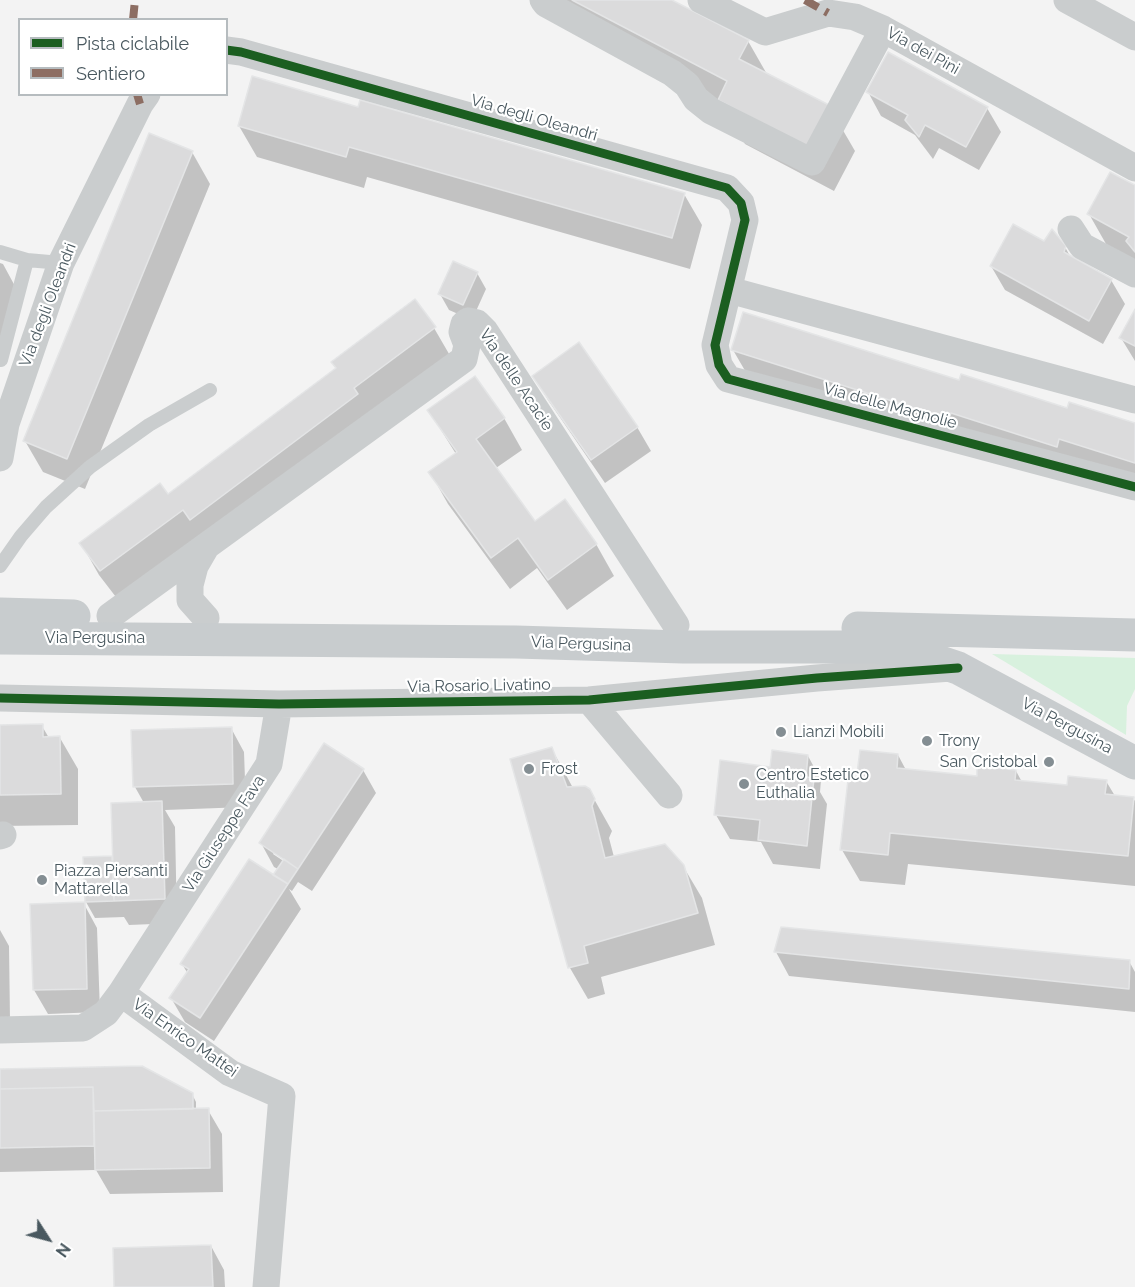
<!DOCTYPE html>
<style>
body{margin:0}
#map{position:relative;width:1135px;height:1287px;overflow:hidden;background:#f3f3f3;font-family:Raleway,sans-serif}
canvas{display:block}
.legend{position:absolute;left:18px;top:18px;width:210px;height:78px;box-sizing:border-box;background:#fff;border:2px solid #b6bcbf;margin:0;padding:8px 10px;list-style:none;font-size:18px;color:#49585f}
.legend li{display:flex;align-items:center;gap:12px;height:30px}
.legend b{width:30px;border:2px solid #b6bcbf}
.north{position:absolute;left:18px;top:1209px;width:60px;height:60px;-webkit-text-stroke:4px #fff;paint-order:stroke;rotate:126deg;font-size:16px;font-weight:700;line-height:24px;text-align:center;color:#49585f}
.north::after{content:'';display:block;margin:auto;width:21px;height:27px;background:#49585f;clip-path:polygon(50% 0,100% 100%,50% 72%,0 100%)}
</style>
<div id="map">
<canvas width="1135" height="1287"></canvas>
<ul class="legend">
<li><b style="height:8px;background:#1b5e20"></b>Pista ciclabile</li>
<li><b style="height:8px;background:#8d6e63"></b>Sentiero</li>
</ul>
<div class="north">N</div>
</div>
<script>
const context = document.querySelector('canvas').getContext('2d');
context.lineJoin = 'round';
function fillPath(path, color) {
  context.fillStyle = color;
  context.fill(path, 'evenodd');
}
function toPath(rows) {
  const path = new Path2D();
  for (const r of rows) {
    path.moveTo(r[0], r[1]);
    for (let i = 2; i < r.length; i += 2) path.lineTo(r[i], r[i + 1]);
  }
  return path;
}
function trace(path, color, width, dash) {
  context.strokeStyle = color;
  context.lineWidth = width;
  context.lineCap = dash ? 'butt' : 'round';
  context.setLineDash(dash || []);
  context.stroke(path);
}
function write(font, color, halo, rows, align = 'center') {
  context.font = font + ' Raleway,sans-serif';
  context.lineWidth = 4.5;
  context.setLineDash([]);
  context.textBaseline = 'middle';
  context.strokeStyle = halo;
  context.fillStyle = color;
  for (const [text, x, y, turn = 0] of rows) {
    context.save();
    context.translate(x, y);
    context.rotate((+turn || 0) * Math.PI / 180);
    context.textAlign = isNaN(turn) ? turn : align;
    if (halo) context.strokeText(text, 0, 0);
    context.fillText(text, 0, 0);
    context.restore();
  }
}
fillPath(toPath([
 [992,654,1135,658,1135,689,1127,706,1126,735]
]), '#d8f1de');
fillPath(toPath([
 [561,0,669,0,748,41,768,76,830,108,855,151,834,191,745,144,725,110],
 [868,92,987,108,1001,132,979,170,939,148,933,159,915,135,881,116],
 [359,109,684,194,702,225,690,269,367,177,364,188,257,157,239,126],
 [192,152,210,184,85,489,43,472,25,441],
 [1135,187,1135,269,1114,258,1089,214],
 [1045,243,1065,247,1071,258,1111,280,1125,304,1103,344,1005,290,991,266],
 [0,263,3,264,16,288,0,342],
 [477,273,486,289,472,320,449,310,440,294],
 [415,301,434,328,452,359,119,601,99,575,81,543,168,496,337,369,333,362],
 [1135,313,1135,361,1121,338],
 [733,350,960,382,1135,425,1135,488,751,381],
 [534,376,637,427,651,451,605,483,548,400],
 [429,411,504,418,522,450,496,468,535,523,596,544,614,576,567,610,537,568,510,589,448,504,430,472,456,454],
 [0,726,42,726,49,738,60,738,78,769,78,825,0,826],
 [231,728,244,752,246,807,165,810,175,827,177,923,129,925,124,917,95,918,86,902,111,858,114,863,144,803,135,787,133,731],
 [552,749,573,788,589,790,607,822,612,831,609,838,614,857,683,866,702,898,715,945,601,977,605,994,588,999,570,968,512,760],
 [898,755,906,770,978,777,1016,771,1022,782,1068,786,1106,781,1115,796,1133,798,1135,801,1135,886,908,864,905,885,860,881,842,850,857,783],
 [808,756,821,780,820,792,827,804,820,869,773,864,761,842,730,839,716,815,771,769],
 [363,770,376,793,312,891,298,882,292,891,289,889,301,909,214,1041,185,1022,171,998,188,974,182,964,274,877,278,869,274,867,261,843],
 [275,851,285,858,285,862,273,854],
 [84,904,97,928,100,1012,48,1014,34,990],
 [0,930,9,946,10,1020,0,1021],
 [776,952,1129,961,1135,972,1135,1012,789,976],
 [0,1071,192,1094,196,1102,196,1110,208,1110,222,1134,223,1192,110,1194,96,1170,0,1172],
 [211,1246,224,1270,225,1287,116,1287]
]), '#0003');
const building = toPath([
 [572,0,672,0,749,40,739,59,831,106,809,148,718,100,727,81,572,0],
 [888,52,988,107,966,147,925,125,919,137,905,120,908,115,866,92,888,52],
 [252,76,358,107,360,100,685,193,672,238,349,147,346,157,238,126,252,76],
 [149,133,193,151,67,459,23,441,149,133],
 [1110,172,1135,185,1135,252,1126,241,1129,237,1087,214,1110,172],
 [1013,224,1044,241,1052,229,1066,246,1064,252,1112,279,1089,321,990,266,1013,224],
 [453,261,478,272,463,305,438,294,453,261],
 [415,299,436,327,354,388,358,394,190,520,183,510,100,571,79,543,160,483,168,494,336,368,331,362,415,299],
 [1135,309,1135,346,1119,338,1135,309],
 [743,312,959,380,961,374,1067,408,1069,402,1135,423,1135,463,1059,439,1057,447,951,413,949,419,731,350,743,312],
 [579,342,638,427,591,460,532,376,579,342],
 [475,376,505,418,476,439,535,521,565,499,597,544,548,580,518,538,491,558,428,472,457,452,427,410,475,376],
 [43,724,43,737,60,736,61,794,0,795,0,725,43,724],
 [232,727,233,784,133,787,131,730,232,727],
 [324,743,364,769,298,869,259,843,324,743],
 [552,747,567,787,585,786,590,789,595,799,592,806,605,858,665,844,684,865,698,913,584,946,588,963,568,968,510,759,552,747],
 [772,750,808,755,806,777,814,778,807,846,758,840,760,820,714,815,720,760,770,767,772,750],
 [860,750,898,754,897,768,977,776,977,766,1016,770,1015,780,1067,785,1068,776,1107,780,1105,794,1134,797,1128,856,890,833,888,855,840,850,848,780,856,781,860,750],
 [162,801,165,899,114,901,111,803,162,801],
 [112,856,114,901,85,902,83,857,112,856],
 [249,859,288,884,200,1018,169,998,189,969,180,964,249,859],
 [284,859,298,869,288,884,273,875,284,859],
 [85,902,87,989,33,990,30,904,85,902],
 [781,927,1130,960,1129,989,774,952,781,927],
 [142,1066,193,1093,193,1109,94,1111,93,1087,0,1089,0,1069,142,1066],
 [93,1087,94,1146,0,1148,0,1089,93,1087],
 [209,1108,210,1168,95,1170,94,1111,209,1108],
 [211,1245,213,1287,114,1287,113,1248,211,1245]
]);
fillPath(building, '#dbdbdc');
trace(building, '#e4e5e6', 1.5);
trace(toPath([
 [0,252,27,260,61,263],
 [1,360,27,260],
 [0,566,21,536,46,507,90,467,149,425,210,390]
]), '#cacdce', 14);
trace(toPath([
 [543,0,546,4,672,73,687,85,696,99,711,111,812,162,883,29],
 [701,0,765,32,828,13,855,17,883,29,1135,168],
 [1067,0,1135,37],
 [226,50,241,52,727,188,741,203,745,220,715,345,719,365,728,379,1135,487],
 [1071,229,1082,246,1135,274],
 [729,290,1135,400],
 [0,458,6,424,61,263,140,104,147,94],
 [110,616,464,359,467,345,462,332,464,324,468,321,477,323,485,331,676,625],
 [206,618,190,600,190,585,195,566,206,547],
 [0,698,279,704,589,700,817,678,951,668],
 [589,700,669,795],
 [0,836,3,835],
 [121,993,230,1073,282,1096,266,1287],
 [0,1030,83,1028,106,1013,121,993,269,764,279,704]
]), '#cacdce', 27);
trace(toPath([
 [0,614,74,616],
 [858,628,1135,635],
 [0,638,516,642,683,647,876,647,916,654,958,668,1135,763]
]), '#c8ccce', 33);
trace(toPath([
 [805,0,828,13],
 [133,20,135,0],
 [137,94,140,104]
]), '#8d6e63', 8, [15, 8]);
trace(toPath([
 [226,50,241,52,727,188,741,203,745,220,715,345,719,365,728,379,1135,487],
 [0,698,279,704,589,700,817,678,958,668]
]), '#1b5e20', 9);
for (const [x, y, r, color] of [
 [781,732,6,"#848e93"],
 [927,741,6,"#848e93"],
 [1049,762,6,"#848e93"],
 [529,769,6,"#848e93"],
 [744,784,6,"#848e93"],
 [42,880,6,"#848e93"]
]) {
  const dot = new Path2D();
  dot.arc(x, y, r, 0, 2 * Math.PI);
  context.fillStyle = color;
  context.fill(dot);
  trace(dot, '#fff', 2);
}
write('16px', '#49585f', '#fff', [
 ["Via dei Pini",923,51,29],
 ["Via degli Oleandri",534,118,16],
 ["Via degli Oleandri",48,305,-69],
 ["Via delle Acacie",516,380,56],
 ["Via delle Magnolie",890,406,15],
 ["Via Pergusina",95,638],
 ["Via Pergusina",581,644,2],
 ["Via Rosario Livatino",479,686,-1],
 ["Via Pergusina",1067,726,28],
 ["Via Giuseppe Fava",224,834,-57],
 ["Via Enrico Mattei",185,1038,35]
]);
write('16px', '#49585f', '#fff', [
 ["Lianzi Mobili",793,732],
 ["Trony",939,741],
 ["San Cristobal",1037,762,"right"],
 ["Frost",541,769],
 ["Centro Estetico",756,775],
 ["Euthalia",756,793],
 ["Piazza Piersanti",54,871],
 ["Mattarella",54,889]
], 'left');
</script>
